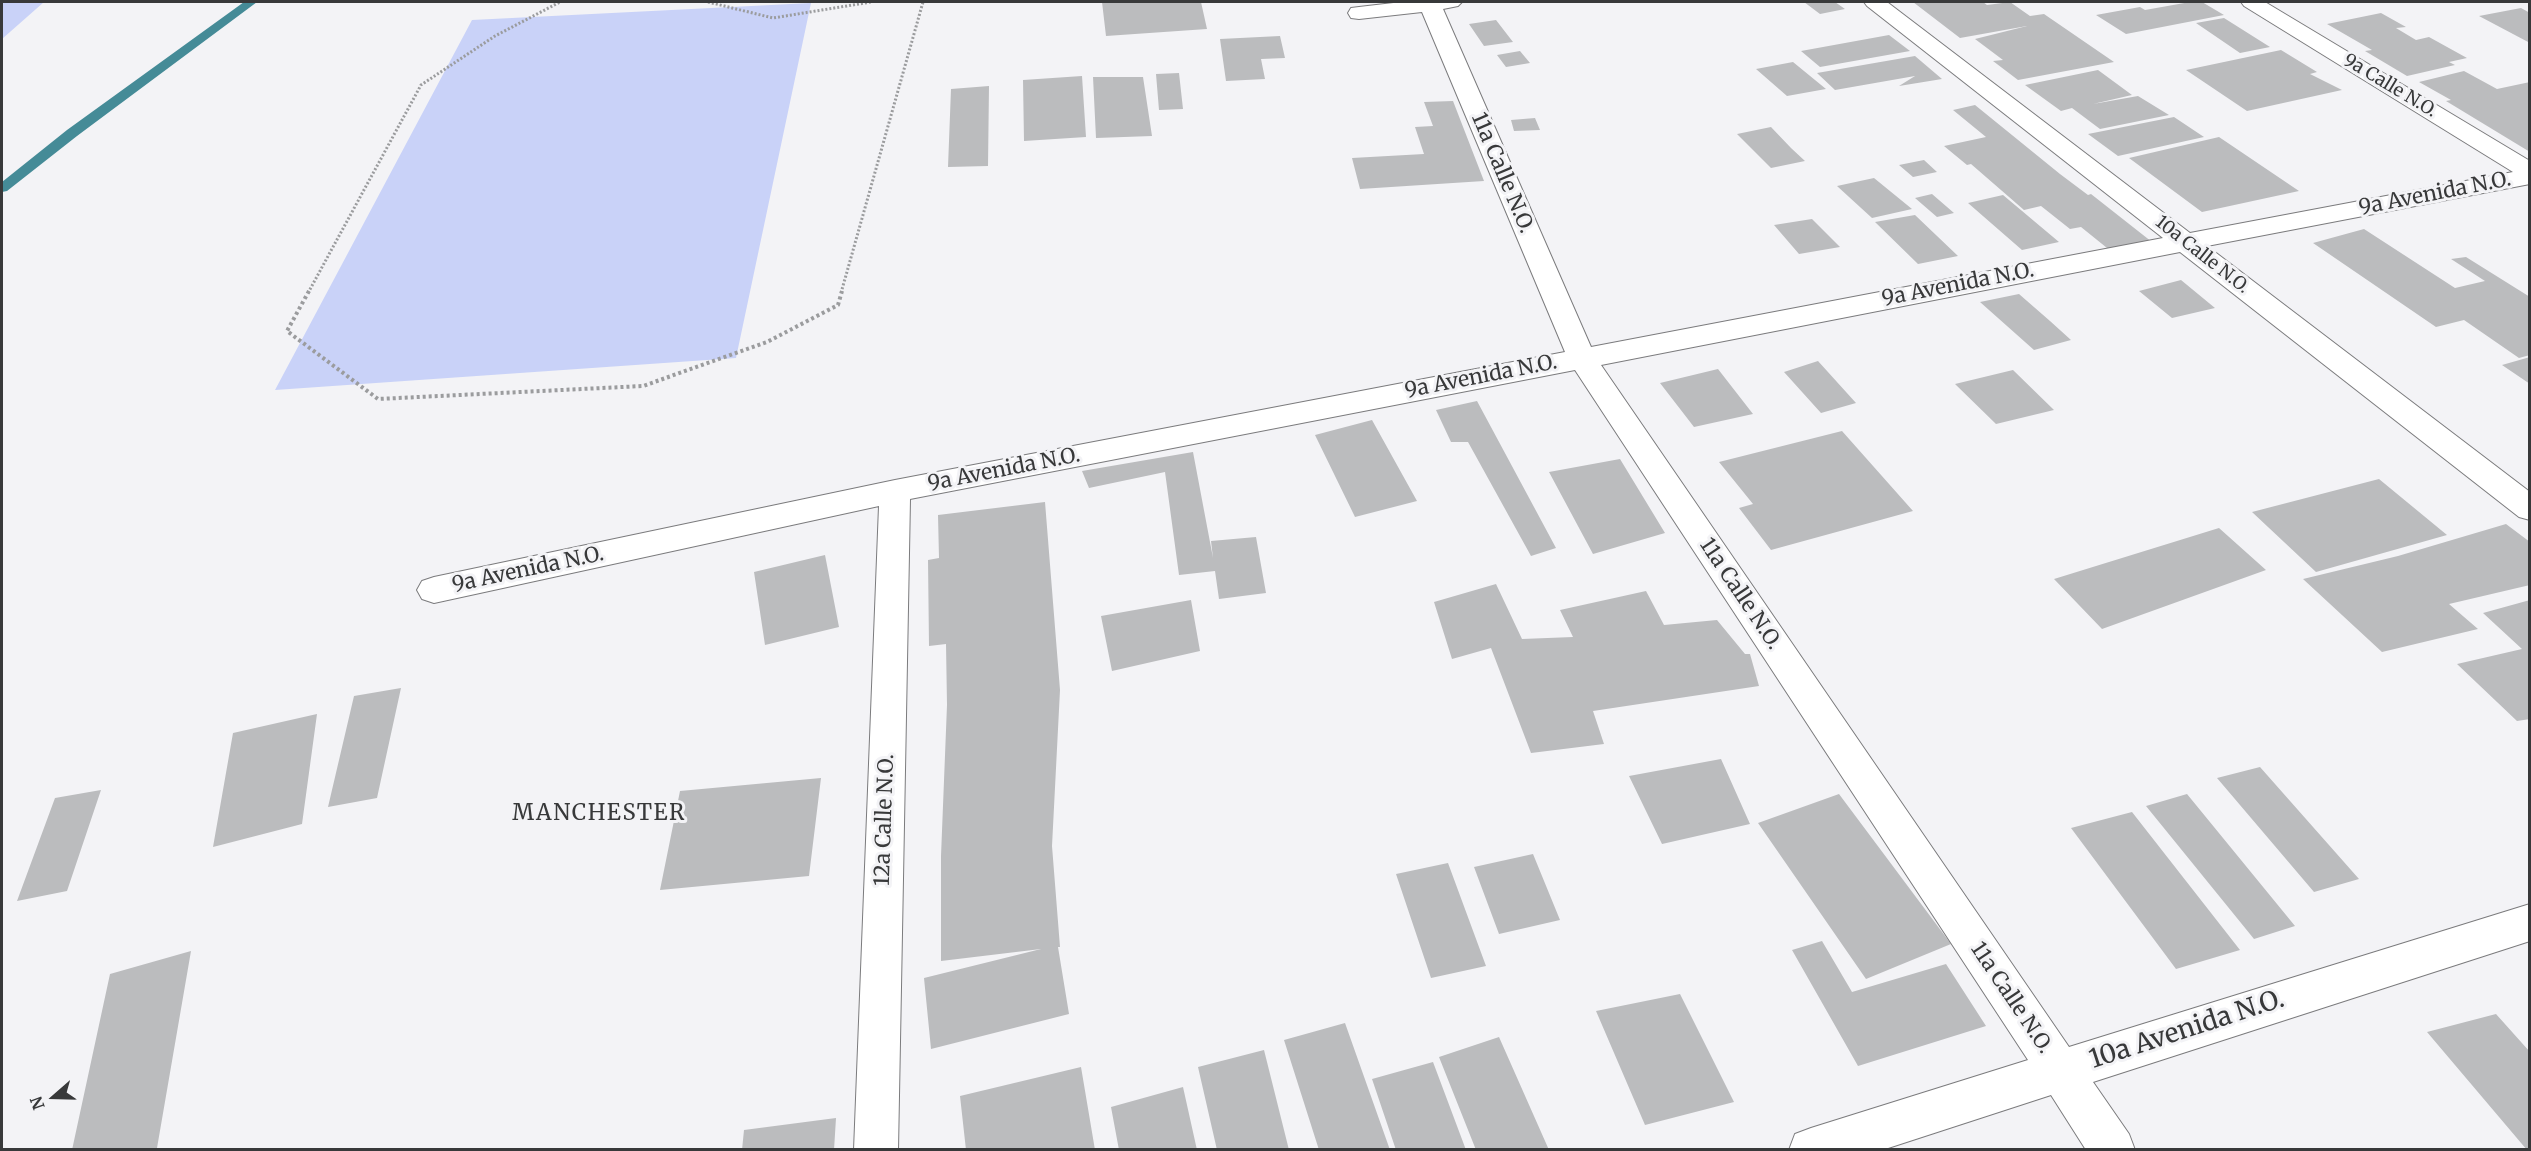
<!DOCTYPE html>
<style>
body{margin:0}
#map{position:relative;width:2531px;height:1151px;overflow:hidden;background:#f3f3f6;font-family:Merriweather,serif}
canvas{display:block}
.frame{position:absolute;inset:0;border:3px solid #38393a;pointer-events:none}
.north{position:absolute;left:24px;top:1067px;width:60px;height:60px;-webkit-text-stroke:4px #f3f3f6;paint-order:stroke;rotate:250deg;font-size:16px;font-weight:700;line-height:24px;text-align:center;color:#38393a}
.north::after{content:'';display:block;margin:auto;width:21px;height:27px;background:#38393a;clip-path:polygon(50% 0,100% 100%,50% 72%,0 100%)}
</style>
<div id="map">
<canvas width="2531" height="1151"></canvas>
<div class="frame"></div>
<div class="north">N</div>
</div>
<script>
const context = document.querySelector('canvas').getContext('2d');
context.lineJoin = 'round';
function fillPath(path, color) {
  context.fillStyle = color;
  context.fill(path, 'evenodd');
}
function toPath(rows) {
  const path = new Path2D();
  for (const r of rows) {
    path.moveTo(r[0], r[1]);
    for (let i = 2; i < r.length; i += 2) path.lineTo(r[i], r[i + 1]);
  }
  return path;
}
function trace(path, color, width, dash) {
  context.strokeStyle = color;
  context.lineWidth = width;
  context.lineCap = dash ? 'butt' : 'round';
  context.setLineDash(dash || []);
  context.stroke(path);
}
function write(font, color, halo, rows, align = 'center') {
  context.font = font + ' Merriweather,serif';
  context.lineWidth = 6;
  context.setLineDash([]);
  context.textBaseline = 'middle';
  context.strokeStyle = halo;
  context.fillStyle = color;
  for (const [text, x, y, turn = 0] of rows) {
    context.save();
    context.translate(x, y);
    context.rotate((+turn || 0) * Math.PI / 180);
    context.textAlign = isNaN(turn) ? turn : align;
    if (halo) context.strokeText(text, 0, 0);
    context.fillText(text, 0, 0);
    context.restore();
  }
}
fillPath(toPath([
 [2,2,44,2,2,39],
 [811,3,736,358,275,390,472,20]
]), '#c9d2f8');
fillPath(toPath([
 [244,2,257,2,77,136,7,191,2,192,2,182,67,130,244,2]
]), '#458b97');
fillPath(toPath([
 [1102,2,1201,2,1207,29,1106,36],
 [1804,2,1835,2,1845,9,1820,14],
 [1913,2,1983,2,1987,5,2010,2,2030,16,2044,14,2114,62,2018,80,1993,61,2003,60,1975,39,2027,26,1960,38],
 [2190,2,2202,2,2224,15,2126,34,2096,15,2140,7,2145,10],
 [2521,8,2530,13,2530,43,2479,16],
 [2381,13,2406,27,2396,28,2416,40,2429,37,2467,58,2449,62,2455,65,2407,76,2365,51,2372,50,2327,24],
 [2224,18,2270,47,2240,53,2196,23],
 [1496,20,1513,42,1484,46,1469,24],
 [1889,35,1910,51,1820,67,1801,51],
 [1280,36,1285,58,1261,59,1265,79,1226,81,1220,39],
 [2281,50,2317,72,2310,74,2342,90,2247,111,2186,70],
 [1520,51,1530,63,1506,67,1497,55],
 [1915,56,1942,79,1899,86,1915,76,1835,90,1817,73],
 [1793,62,1826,89,1787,96,1756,69],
 [2098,70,2132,95,2093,104,2138,96,2169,115,2100,129,2072,108,2061,111,2025,85],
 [2464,71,2497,89,2530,82,2530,152,2446,101,2451,100,2419,82],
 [1179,73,1183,109,1159,110,1156,74],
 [1082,76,1086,137,1024,141,1023,80],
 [1093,77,1143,77,1152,136,1096,138],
 [989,86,988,166,948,167,951,89],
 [1453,101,1484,181,1360,189,1352,158,1424,154,1415,127,1433,126,1424,102],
 [1975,105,2060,174,2088,195,2091,194,2152,242,2112,252,2081,227,2070,229,2041,206,2024,210,1971,164,1967,165,1944,146,1986,137,1953,110],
 [2174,117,2204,137,2118,156,2088,134],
 [1535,118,1540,130,1514,131,1511,120],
 [1771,127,1791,148,1805,161,1771,168,1737,134],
 [2219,137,2299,191,2202,212,2129,158],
 [1924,160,1937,172,1913,177,1899,165],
 [1874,178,1912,209,1872,218,1837,186],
 [1932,194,1954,213,1937,217,1915,198],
 [2003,195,2059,242,2022,250,1968,203],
 [1915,215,1958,256,1918,264,1875,222],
 [1812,219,1840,247,1799,254,1774,225],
 [2364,229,2455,288,2485,281,2451,259,2466,257,2530,297,2530,355,2519,358,2464,320,2436,327,2313,243],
 [2181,280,2215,308,2172,318,2139,291],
 [2019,294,2050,321,2071,340,2034,350,1980,302],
 [2530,357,2530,384,2502,365],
 [1818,361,1856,403,1821,413,1784,372],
 [1718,369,1753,414,1694,427,1660,383],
 [2013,370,2054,410,1996,424,1955,384],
 [1477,401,1556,548,1531,556,1468,442,1451,442,1436,410],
 [1372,420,1417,501,1355,517,1315,435],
 [1842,431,1913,511,1771,550,1739,508,1753,504,1719,462],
 [1193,452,1213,558,1211,541,1256,537,1266,593,1219,599,1215,571,1179,575,1165,472,1089,488,1082,471],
 [1620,459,1665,533,1593,554,1549,472],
 [2379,479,2447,535,2316,572,2252,512],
 [1045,502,1060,690,1052,846,1060,947,1058,947,1069,1014,931,1049,924,978,1041,949,941,961,941,856,947,705,946,644,929,646,928,560,939,558,938,515],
 [2506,524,2530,542,2530,585,2449,604,2478,629,2382,652,2303,579,2398,556],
 [2219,528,2266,570,2102,629,2054,579],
 [825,555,839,627,765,645,754,572],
 [1496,584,1522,639,1573,637,1560,610,1646,591,1664,625,1717,620,1745,654,1750,654,1759,686,1593,711,1604,744,1531,753,1491,648,1452,659,1434,602],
 [1191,600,1200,651,1112,671,1101,616],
 [2530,600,2530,719,2517,721,2457,664,2522,649,2483,613],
 [401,688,377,798,328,807,354,696],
 [317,714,302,824,213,847,233,733],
 [1721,759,1750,824,1662,844,1629,776],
 [2260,767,2359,879,2314,892,2217,778],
 [821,778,809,876,660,890,680,791],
 [101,790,67,891,17,901,55,798],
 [1839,794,1951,944,1866,979,1758,823],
 [2187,794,2295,926,2254,939,2146,806],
 [2132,812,2240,950,2176,969,2071,828],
 [1533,854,1560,920,1499,934,1474,867],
 [1448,863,1486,966,1431,978,1396,874],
 [1822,941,1852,992,1946,964,1986,1026,1858,1066,1792,950],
 [191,951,157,1148,72,1150,110,974],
 [1680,994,1734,1102,1645,1125,1596,1011],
 [2496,1014,2530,1052,2530,1150,2527,1150,2427,1032],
 [1345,1023,1390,1150,1319,1150,1284,1040],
 [1499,1037,1549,1150,1476,1150,1439,1057],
 [1264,1050,1289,1150,1217,1150,1198,1067],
 [1433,1062,1466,1150,1396,1150,1372,1079],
 [1081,1067,1095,1150,966,1150,960,1096],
 [1183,1087,1197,1150,1119,1150,1111,1107],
 [836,1118,834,1150,742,1150,744,1130]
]), '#bbbcbe');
const minor = toPath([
 [1402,2,1462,2,1458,6,1443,9,1591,347,2163,238,1867,6,1864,2,1887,2,2190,233,2513,172,2244,6,2241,2,2265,2,2530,161,2530,184,2207,246,2530,492,2530,520,2519,517,2180,252,1601,365,2069,1047,2530,904,2530,941,2093,1082,2129,1134,2135,1150,2086,1150,2051,1095,1882,1150,1789,1150,1795,1134,1811,1128,2028,1060,1575,370,910,499,898,1150,854,1150,879,506,434,603,422,599,417,590,422,581,434,577,895,480,1565,352,1422,12,1359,19,1351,18,1348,13,1351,8,1359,7,1402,2]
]);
trace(minor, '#7b7b7d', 2);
trace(toPath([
 [708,2,773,18,871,2],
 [308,293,421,85,495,36,560,2],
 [841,293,923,2]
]), '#9b9c9e', 3, [2, 2]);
trace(toPath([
 [309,291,287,331,378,399,643,386,767,342,838,305,842,291]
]), '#9b9c9e', 4, [3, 3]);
fillPath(minor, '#fff');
write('18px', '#38393a', '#f3f3f6', [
 ["9a Calle N.O.",2390,86,31],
 ["10a Calle N.O.",2202,255,38]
]);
write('21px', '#38393a', '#f3f3f6', [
 ["11a Calle N.O.",1502,173,67],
 ["9a Avenida N.O.",2435,194,-11],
 ["9a Avenida N.O.",1958,285,-11],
 ["9a Avenida N.O.",1481,377,-11],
 ["9a Avenida N.O.",1004,470,-11],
 ["9a Avenida N.O.",528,570,-12],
 ["11a Calle N.O.",1740,594,56],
 ["12a Calle N.O.",885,820,-88],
 ["11a Calle N.O.",2011,998,56]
]);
context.letterSpacing = '1.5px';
write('22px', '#38393a', '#f3f3f6', [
 ["MANCHESTER",599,814]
]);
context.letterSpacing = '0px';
write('26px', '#38393a', '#f3f3f6', [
 ["10a Avenida N.O.",2187,1030,-18]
]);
</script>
